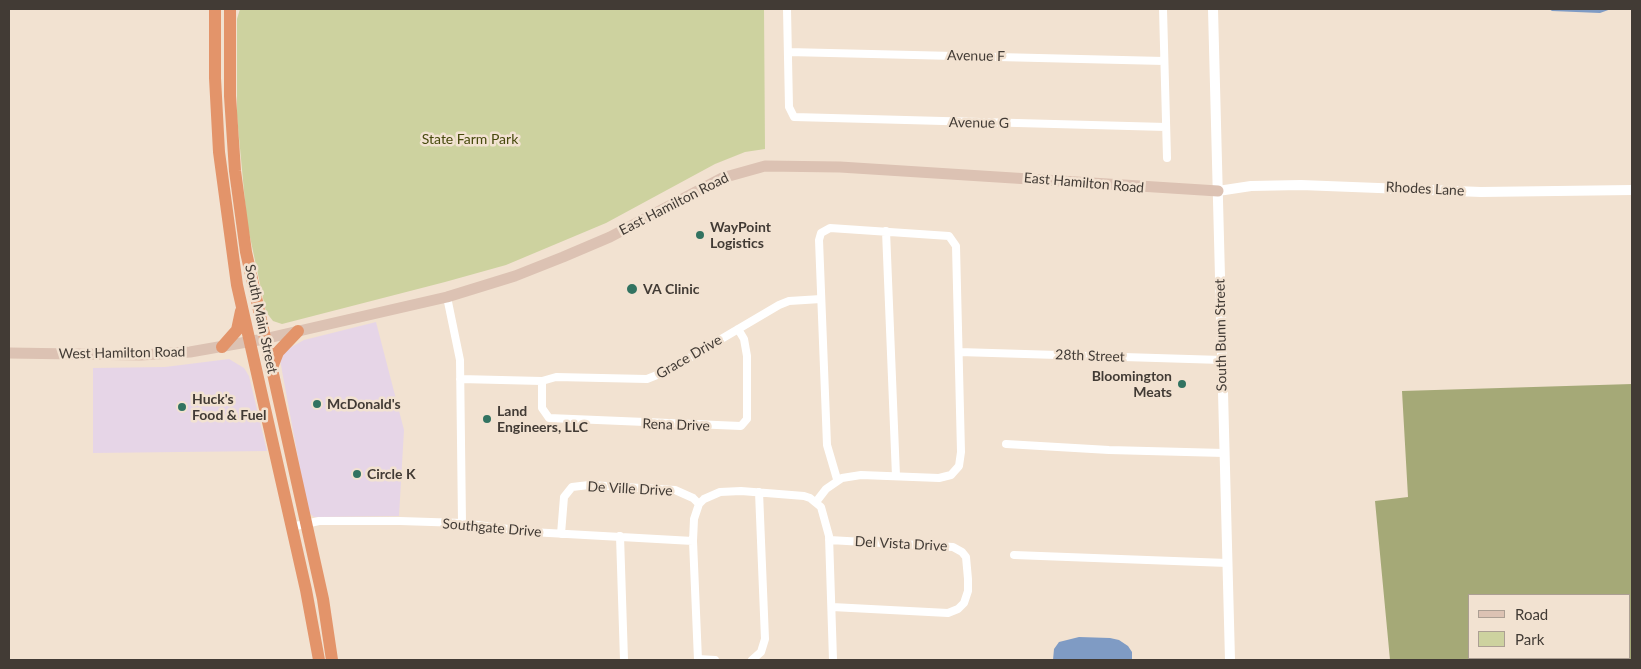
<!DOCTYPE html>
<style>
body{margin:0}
#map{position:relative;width:1641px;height:669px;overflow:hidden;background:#f2e2d1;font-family:Lato,sans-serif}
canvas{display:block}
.frame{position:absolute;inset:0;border:10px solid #423b35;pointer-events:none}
.legend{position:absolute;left:1468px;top:594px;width:162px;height:65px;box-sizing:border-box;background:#f2e2d1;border:1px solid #ac9f93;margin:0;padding:6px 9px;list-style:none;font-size:15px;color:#423b35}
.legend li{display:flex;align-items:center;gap:10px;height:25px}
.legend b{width:25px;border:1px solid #ac9f93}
</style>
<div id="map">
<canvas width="1641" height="669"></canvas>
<div class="frame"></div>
<ul class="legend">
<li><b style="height:6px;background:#dcc2b3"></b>Road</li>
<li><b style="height:14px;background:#cdd29f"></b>Park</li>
</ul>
</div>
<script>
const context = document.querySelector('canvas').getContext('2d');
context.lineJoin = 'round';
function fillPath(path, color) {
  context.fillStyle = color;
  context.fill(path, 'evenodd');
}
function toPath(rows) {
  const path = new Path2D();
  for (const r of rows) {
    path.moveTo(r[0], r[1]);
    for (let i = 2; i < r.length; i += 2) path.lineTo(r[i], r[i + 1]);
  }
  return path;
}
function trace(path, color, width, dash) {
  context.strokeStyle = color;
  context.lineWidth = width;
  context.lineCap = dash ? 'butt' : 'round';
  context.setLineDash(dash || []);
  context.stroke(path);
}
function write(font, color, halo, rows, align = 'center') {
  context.font = font + ' Lato,sans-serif';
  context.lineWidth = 5;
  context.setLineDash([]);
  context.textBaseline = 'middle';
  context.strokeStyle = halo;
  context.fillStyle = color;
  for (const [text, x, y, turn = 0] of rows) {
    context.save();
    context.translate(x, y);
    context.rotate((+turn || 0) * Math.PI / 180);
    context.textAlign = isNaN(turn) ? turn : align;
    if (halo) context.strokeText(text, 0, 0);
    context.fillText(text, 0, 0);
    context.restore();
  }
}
fillPath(toPath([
 [376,322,404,430,399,516,314,517,308,512,280,360,284,351,304,340],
 [229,359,244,368,249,376,267,451,93,453,93,368,165,367]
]), '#e6d5e7');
fillPath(toPath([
 [240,9,764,9,765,149,745,152,715,164,606,223,506,265,445,282,282,324,273,321,266,312,247,223,237,116,237,19]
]), '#cdd29f');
fillPath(toPath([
 [1632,384,1632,660,1390,660,1375,501,1408,497,1402,391],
 [1470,595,1630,595,1630,658,1470,658]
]), '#a5a977');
fillPath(toPath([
 [1549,9,1611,9,1600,13,1552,11],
 [1079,637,1110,638,1119,640,1128,646,1132,652,1132,660,1053,660,1054,649,1059,642]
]), '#7f9bc4');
trace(toPath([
 [787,9,789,107,794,117,1166,127],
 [1163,9,1167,158],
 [788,52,1164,61],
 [886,231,896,476],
 [447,297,460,360,462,523],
 [959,352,1222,360],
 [460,379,542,381,556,377,647,379,667,371,779,305,789,301,821,299],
 [542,381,542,408,549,418,741,426,747,419,747,356,744,339,738,329],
 [1006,444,1109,450,1224,453],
 [816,502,826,489,842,478,861,475,939,478,951,475,959,466,961,452,956,246,949,236,830,228,821,233,819,240,827,445,837,479],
 [291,527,319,521,400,521,462,523,531,532,693,541],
 [561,534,564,497,572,487,589,485,675,490,693,498,699,504],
 [620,536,624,660],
 [829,540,953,547,962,552,966,557,968,579,968,591,964,603,958,609,948,613,832,607],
 [1014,555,1227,563],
 [698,659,715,660],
 [698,660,693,541,694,519,699,504,704,499,720,492,741,491,804,496,810,498,821,507,829,536,833,660],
 [752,660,761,652,765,639,759,492]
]), '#fff', 8);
trace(toPath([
 [1213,9,1230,660],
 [1218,191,1251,186,1301,185,1481,192,1632,190]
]), '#fff', 10);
trace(toPath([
 [9,353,141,355,190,352,264,339,447,297,515,276,563,257,610,237,722,178,765,166,840,167,1218,191]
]), '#dcc2b3', 11);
trace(toPath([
 [215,9,215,78,219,152,237,285,306,590,319,660],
 [230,9,230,96,235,171,246,252,323,599,332,660],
 [222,347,237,330,241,311],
 [271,370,278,352,298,331]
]), '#e3946a', 12);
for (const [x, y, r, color] of [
 [700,235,5,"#327361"],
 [632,289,6,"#327361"],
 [1182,384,5,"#327361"],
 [317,404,5,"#327361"],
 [182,407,5,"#327361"],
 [487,419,5,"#327361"],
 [357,474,5,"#327361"]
]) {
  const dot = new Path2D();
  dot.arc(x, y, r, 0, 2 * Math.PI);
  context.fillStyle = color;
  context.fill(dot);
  trace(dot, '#f2e2d1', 2);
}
write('14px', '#423b35', '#f2e2d1', [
 ["Avenue F",976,56,1],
 ["Avenue G",979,123,1],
 ["East Hamilton Road",1084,183,5],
 ["Rhodes Lane",1425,189,3],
 ["East Hamilton Road",674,204,-27],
 ["South Main Street",261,319,78],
 ["South Bunn Street",1221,335,-91],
 ["West Hamilton Road",122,353,-1],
 ["28th Street",1090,356,2],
 ["Grace Drive",689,357,-30],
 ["Rena Drive",676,425,2],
 ["De Ville Drive",630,489,3],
 ["Southgate Drive",492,528,5],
 ["Del Vista Drive",901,544,3]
]);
write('14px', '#47490d', '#f2e2d1', [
 ["State Farm Park",470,139]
]);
write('bold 14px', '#423b35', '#f2e2d1', [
 ["WayPoint",710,227],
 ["Logistics",710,243],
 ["VA Clinic",643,289],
 ["Bloomington",1172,376,"right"],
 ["Meats",1172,392,"right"],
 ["Huck's",192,399],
 ["Food & Fuel",192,415],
 ["McDonald's",327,404],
 ["Land",497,411],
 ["Engineers, LLC",497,427],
 ["Circle K",367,474]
], 'left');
</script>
